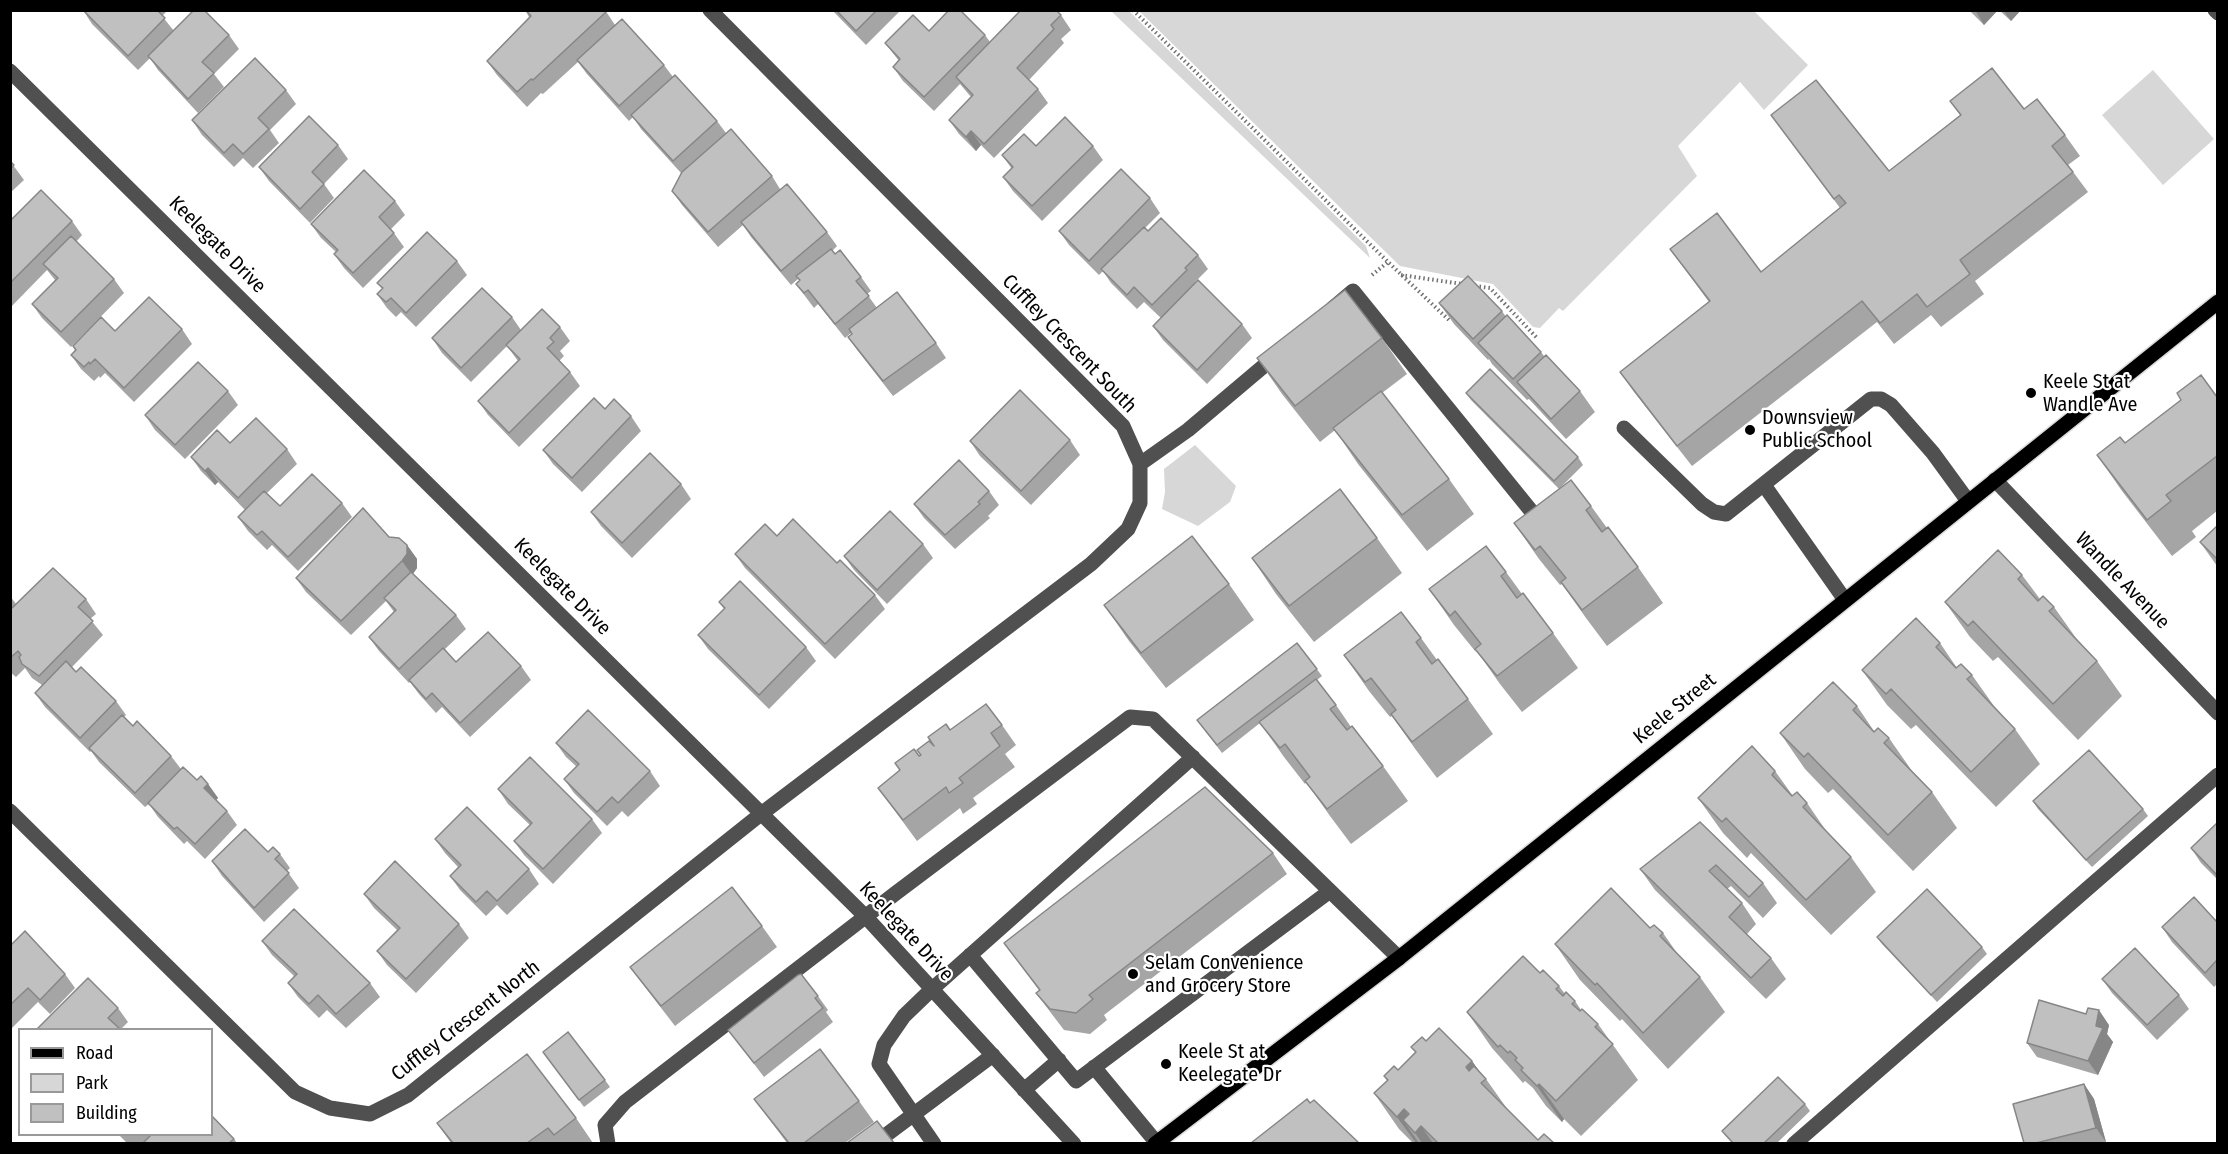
<!DOCTYPE html>
<style>
body{margin:0}
#map{position:relative;width:2228px;height:1154px;overflow:hidden;background:#fff;font-family:"Fira Sans Condensed",sans-serif}
canvas{display:block}
.frame{position:absolute;inset:0;border:12px solid #000;pointer-events:none}
.legend{position:absolute;left:18px;top:1028px;width:195px;height:108px;box-sizing:border-box;background:#fff;border:2px solid #999;margin:0;padding:8px 10px;list-style:none;font-size:18px;color:#000}
.legend li{display:flex;align-items:center;gap:12px;height:30px}
.legend b{width:30px;border:2px solid #999}
</style>
<div id="map">
<canvas width="2228" height="1154"></canvas>
<div class="frame"></div>
<ul class="legend">
<li><b style="height:8px;background:#000"></b>Road</li>
<li><b style="height:16px;background:#d7d7d7"></b>Park</li>
<li><b style="height:16px;background:#c0c0c0"></b>Building</li>
</ul>
</div>
<script>
const context = document.querySelector('canvas').getContext('2d');
context.lineJoin = 'round';
function fillPath(path, color) {
  context.fillStyle = color;
  context.fill(path, 'evenodd');
}
function toPath(rows) {
  const path = new Path2D();
  for (const r of rows) {
    path.moveTo(r[0], r[1]);
    for (let i = 2; i < r.length; i += 2) path.lineTo(r[i], r[i + 1]);
  }
  return path;
}
function trace(path, color, width, dash) {
  context.strokeStyle = color;
  context.lineWidth = width;
  context.lineCap = dash ? 'butt' : 'round';
  context.setLineDash(dash || []);
  context.stroke(path);
}
function write(font, color, halo, rows, align = 'center') {
  context.font = font + ' "Fira Sans Condensed",sans-serif';
  context.lineWidth = 4.5;
  context.setLineDash([]);
  context.textBaseline = 'middle';
  context.strokeStyle = halo;
  context.fillStyle = color;
  for (const [text, x, y, turn = 0] of rows) {
    context.save();
    context.translate(x, y);
    context.rotate((+turn || 0) * Math.PI / 180);
    context.textAlign = isNaN(turn) ? turn : align;
    if (halo) context.strokeText(text, 0, 0);
    context.fillText(text, 0, 0);
    context.restore();
  }
}
fillPath(toPath([
 [1111,11,1129,11,1366,246,1370,258],
 [1139,11,1754,11,1808,65,1764,110,1740,82,1678,146,1697,176,1563,311,1559,308,1540,328,1533,327,1493,284,1400,266],
 [2153,70,2214,139,2163,185,2102,115],
 [1195,445,1236,486,1230,502,1198,526,1162,509,1165,492,1164,469]
]), '#d7d7d7');
const major = toPath([
 [1155,1144,1399,958,2218,302]
]);
trace(major, '#dbdbdb', 18);
trace(toPath([
 [1133,10,1388,262,1451,322],
 [1372,275,1388,262],
 [1401,275,1462,284],
 [1475,286,1490,288,1537,338]
]), '#727272', 4, [1.5, 3]);
trace(toPath([
 [2215,10,2218,13],
 [10,71,866,917,1074,1144],
 [1333,308,1353,291,1532,512],
 [1624,428,1702,504,1714,512,1726,514,1871,399,1881,399,1891,405,1933,453,1968,501],
 [1140,464,1188,430,1278,354],
 [1995,480,2218,713],
 [1764,485,1845,600],
 [10,811,295,1092,330,1108,370,1114,408,1095,761,814,1091,564,1128,529,1140,503,1140,464,1123,426,710,10],
 [970,955,1076,1081,1330,891],
 [1094,1067,1156,1142],
 [1024,1090,1059,1060],
 [608,1144,605,1125,625,1102,896,893,1130,717,1153,719,1399,958],
 [874,1144,993,1055],
 [934,1144,879,1064,884,1045,904,1016,931,990,1193,757],
 [1794,1144,2218,775]
]), '#505050', 15);
trace(major, '#000', 15);
fillPath(toPath([
 [83,10,168,10,162,16,174,31,229,35,239,49,214,74,224,87,198,113,158,70,150,58,138,70,92,24],
 [525,10,605,10,615,25,664,65,673,77,717,121,726,133,772,176,780,189,827,232,837,246,832,251,835,254,861,277,871,291,867,294,877,308,936,343,946,358,893,396,858,351,848,337,852,334,851,333,845,338,818,304,814,308,796,284,800,281,798,279,791,285,751,237,743,225,718,247,682,205,672,191,681,173,641,129,633,117,629,121,587,74,578,62,543,94,541,93,527,107,497,75,487,61,529,17],
 [832,10,901,10,866,45],
 [1969,10,1998,10,1984,25],
 [1999,10,2021,10,2011,21],
 [1061,15,1071,30,1061,39,1064,43,1029,80,1038,89,1048,103,994,158,981,145,976,151,959,134,949,120,971,97,960,84,934,111,903,81,893,67,899,61,885,43,929,31,985,35,990,42],
 [286,90,296,104,270,130,279,143,253,168,243,158,234,167,202,135,192,120],
 [1950,101,2024,109,2065,135,2080,156,2068,165,2088,192,1975,281,1984,294,1941,327,1931,315,1894,344,1877,322,1692,466,1634,392,1620,372,1709,302,1670,249,1761,272,1840,208,1771,115,1889,171,1960,115],
 [338,145,348,159,324,184,334,198,310,223,269,181,259,167],
 [1036,146,1093,146,1103,160,1042,221,1013,191,1003,177,1012,169,1002,155],
 [10,161,24,180,10,193],
 [1150,198,1160,213,1145,228,1148,231,1198,255,1208,269,1195,282,1242,324,1252,338,1207,384,1163,340,1153,326,1161,318,1144,302,1137,309,1111,283,1103,271,1099,275,1069,245,1059,231],
 [395,201,405,215,391,229,404,247,363,288,344,268,334,254,336,252,321,238,311,224],
 [10,221,72,221,82,235,76,242,114,279,124,293,71,347,42,318,32,304,55,280,47,270,10,308],
 [457,261,467,275,416,327,401,312,396,317,387,308,377,294,382,289,377,283],
 [1439,303,1502,311,1506,317,1541,352,1544,356,1580,391,1595,412,1566,439,1529,399,1527,400,1492,364,1489,359,1488,360,1454,324],
 [512,317,521,330,560,327,570,341,560,351,564,356,559,361,570,372,580,386,519,447,488,415,478,401,518,361,507,346,471,382,442,353,432,338],
 [182,329,192,344,134,402,105,373,100,378,99,376,94,381,81,369,71,355,75,350,73,346,115,331],
 [1382,338,1407,374,1382,393,1449,479,1474,514,1427,551,1358,464,1335,430,1320,442,1282,394,1257,358],
 [228,391,238,405,185,459,155,430,145,415],
 [1466,393,1578,457,1583,465,1559,489,1471,400],
 [2217,397,2217,511,2192,531,2196,537,2172,556,2122,491,2097,455,2125,443],
 [605,409,631,416,641,431,582,492,553,464,543,450],
 [1070,440,1080,455,1031,505,980,456,970,441],
 [230,443,287,449,297,464,267,493,280,506,342,503,352,517,298,571,272,545,267,550,248,531,238,517,245,510,218,482,215,485,201,471,191,457],
 [681,484,691,499,632,558,601,526,591,512],
 [989,491,999,505,988,516,990,518,955,549,924,518,914,504],
 [1591,506,1607,528,1638,567,1663,603,1607,646,1586,618,1562,584,1560,585,1539,559,1514,523],
 [2217,526,2217,566,2200,542],
 [777,536,837,563,875,595,885,609,835,659,745,568,735,554],
 [389,537,407,545,417,559,417,568,413,574,456,615,466,629,445,649,456,662,521,666,531,680,470,737,442,707,436,713,419,694,410,682,409,683,379,651,369,637,394,612,386,601,351,635,306,592,296,578],
 [1377,538,1402,573,1314,642,1276,594,1252,558],
 [923,544,933,558,887,604,854,570,844,556],
 [1506,572,1522,594,1553,633,1578,668,1522,712,1500,684,1476,650,1475,651,1454,625,1429,589],
 [2022,575,2040,599,2054,607,2076,638,2097,661,2122,696,2078,740,1998,657,1993,661,1970,637,1945,602],
 [1229,584,1254,620,1166,688,1129,641,1104,605],
 [10,596,16,604,86,599,96,614,90,619,103,635,72,667,76,672,116,701,126,715,124,717,133,726,171,756,181,769,197,780,208,784,218,798,216,800,227,811,237,825,205,859,187,841,184,844,158,817,149,804,145,807,99,762,91,751,90,752,45,707,35,693,42,685,32,678,25,668,16,677,10,672],
 [719,602,806,647,816,661,769,709,708,649,698,635,724,609],
 [1421,638,1437,660,1468,699,1493,734,1437,778,1416,750,1392,716,1390,717,1369,691,1344,655],
 [1297,643,1322,676,1317,680,1336,705,1351,727,1383,766,1408,801,1351,844,1330,816,1306,782,1305,784,1284,757,1260,723,1222,753,1197,720],
 [1940,643,1957,668,1972,675,1994,706,2015,729,2040,764,1996,807,1916,725,1911,729,1887,705,1862,670],
 [1857,706,1874,731,1889,738,1912,771,1932,792,1957,828,1913,871,1833,789,1828,793,1805,769,1780,733],
 [1002,725,1016,745,1005,754,1015,767,973,798,977,804,963,814,960,808,917,841,878,788,934,746,950,730],
 [556,743,650,771,660,786,628,817,622,811,607,826,574,793,564,779,577,767,566,757],
 [1775,771,1793,796,1807,803,1829,835,1851,857,1876,892,1831,935,1751,853,1747,858,1723,833,1698,798],
 [498,789,592,819,602,833,553,884,524,855,514,841,530,825,508,804],
 [2033,801,2143,809,2148,816,2092,867,2038,809],
 [1700,822,1763,883,1777,903,1763,918,1731,886,1727,889,1742,903,1756,924,1747,934,1771,958,1786,979,1766,999,1655,890,1640,869],
 [2217,823,2217,879,2201,863,2191,848],
 [435,839,529,869,539,884,507,915,497,905,486,916,460,890,450,876,458,867,445,853],
 [268,852,280,854,290,868,287,871,299,888,264,922,222,876,212,861],
 [1273,853,1287,874,1104,1015,1107,1020,1090,1034,1064,1030,1051,1013,1036,993,1039,990,1004,943],
 [364,894,459,924,469,938,416,993,387,965,377,951,397,930,374,908],
 [2217,922,2217,984,2214,987,2172,942,2162,927],
 [762,926,777,947,675,1026,645,987,630,967],
 [1650,928,1663,933,1677,953,1700,977,1725,1012,1668,1069,1622,1019,1620,1021,1580,980,1555,944],
 [1877,937,1982,947,1987,954,1937,1002,1882,944],
 [262,941,370,983,380,997,346,1028,327,1010,319,1018,298,997,288,983,294,976,272,955],
 [10,946,65,974,75,988,50,1014,38,1002,12,1028,10,1027],
 [1540,973,1559,986,1565,994,1575,1001,1581,1010,1598,1024,1638,1080,1581,1136,1564,1119,1562,1122,1546,1106,1533,1088,1525,1081,1523,1083,1492,1048,1467,1012],
 [2102,979,2179,995,2189,1009,2157,1040,2112,993],
 [818,996,828,1010,826,1012,833,1022,764,1077,728,1030],
 [118,1008,128,1022,121,1029,37,1029],
 [2109,1025,2107,1034,2113,1042,2098,1075,2037,1057,2027,1043],
 [1426,1041,1472,1061,1481,1074,1486,1079,1508,1110,1538,1140,1554,1143,1413,1143,1399,1129,1374,1093,1387,1081,1384,1076,1398,1070,1415,1052,1411,1047],
 [548,1059,605,1080,610,1087,584,1107],
 [2084,1084,2094,1099,2106,1142,2099,1143,2024,1143],
 [754,1099,859,1101,874,1122,845,1143,787,1143],
 [1805,1104,1810,1111,1777,1143,1732,1143,1722,1131],
 [576,1118,593,1143,451,1143,437,1123],
 [118,1134,212,1134,234,1139,237,1143,127,1143]
]), '#a5a5a5');
fillPath(toPath([
 [1975,10,1998,10,1984,25],
 [2003,10,2021,10,2011,21],
 [971,131,981,145,976,151,966,137],
 [208,468,218,482,215,485,205,471],
 [407,545,417,559,417,568,412,575,402,561],
 [208,784,218,798,214,802,204,788],
 [2099,1010,2109,1025,2107,1034,2113,1042,2098,1075,2088,1061],
 [1472,1061,1485,1079,1481,1083,1466,1067],
 [1539,1084,1564,1119,1562,1122,1537,1086],
 [2084,1084,2094,1099,2106,1142,2096,1128],
 [1404,1109,1418,1129,1421,1126,1433,1143,1422,1143,1415,1133,1403,1120,1419,1143,1416,1143,1397,1117]
]), '#868686');
const building = toPath([
 [83,10,157,10,165,18,128,56,83,10],
 [194,10,204,10,229,35,202,62,214,73,188,99,148,56,194,10],
 [526,10,605,10,606,12,533,80,531,79,517,92,487,61,531,16,526,10],
 [836,10,877,10,856,31,836,10],
 [949,10,960,10,985,35,924,97,893,67,900,59,885,43,913,15,929,31,949,10],
 [1021,10,1056,10,1061,15,1051,25,1054,29,1017,68,1038,89,984,144,971,131,966,137,949,120,973,95,956,77,1021,10],
 [622,19,664,65,619,106,577,60,622,19],
 [255,58,286,90,258,118,269,129,243,154,233,144,224,153,192,120,255,58],
 [1992,68,2024,109,2037,99,2065,135,2052,146,2073,172,1960,260,1970,274,1927,307,1917,294,1880,323,1862,301,1677,446,1620,372,1710,301,1670,249,1717,213,1761,272,1846,203,1839,195,1834,199,1771,115,1816,80,1889,171,1961,115,1950,101,1992,68],
 [675,75,717,121,673,161,631,115,675,75],
 [309,116,338,145,312,172,324,184,300,209,259,167,309,116],
 [1065,117,1093,146,1032,206,1003,177,1013,167,1002,155,1024,134,1036,146,1065,117],
 [731,129,772,176,708,232,672,191,682,172,731,129],
 [10,161,14,165,10,169,10,161],
 [1121,169,1150,198,1089,261,1059,231,1121,169],
 [364,170,395,201,379,217,394,233,353,273,334,254,338,250,311,224,364,170],
 [787,184,827,232,781,271,741,222,787,184],
 [41,190,72,221,10,283,10,221,41,190],
 [1161,218,1198,255,1185,268,1187,270,1152,305,1134,287,1127,295,1101,269,1144,227,1148,231,1161,218],
 [427,232,457,261,406,313,391,298,386,302,377,294,383,288,377,283,427,232],
 [71,236,114,279,61,332,32,304,58,278,43,264,71,236],
 [831,249,835,254,840,250,861,277,856,281,869,296,835,324,808,290,804,293,796,284,800,280,796,276,831,249],
 [1468,276,1502,311,1473,339,1439,303,1468,276],
 [1198,280,1242,324,1197,370,1153,326,1198,280],
 [482,288,512,317,461,368,432,338,482,288],
 [1345,290,1382,338,1295,406,1257,358,1345,290],
 [897,292,936,343,883,381,848,337,852,334,849,329,897,292],
 [149,297,182,329,124,388,95,359,90,364,89,362,84,367,71,355,76,350,73,346,101,317,115,331,149,297],
 [542,309,560,327,550,338,554,342,547,348,570,372,509,433,478,401,520,359,506,345,542,309],
 [1507,315,1541,352,1513,379,1478,343,1507,315],
 [1546,355,1580,391,1551,419,1517,382,1546,355],
 [198,362,228,391,175,445,145,415,198,362],
 [1490,369,1578,457,1554,481,1466,393,1490,369],
 [2201,375,2217,397,2217,456,2166,495,2171,501,2147,520,2097,455,2120,437,2125,443,2181,400,2177,393,2201,375],
 [1020,390,1070,440,1021,491,970,441,1020,390],
 [1381,391,1449,479,1402,515,1333,428,1381,391],
 [594,398,605,409,614,399,631,416,572,478,543,450,594,398],
 [256,418,287,449,238,498,208,468,205,471,191,457,217,430,230,443,256,418],
 [650,453,681,484,622,543,591,512,650,453],
 [959,460,989,491,978,502,980,504,945,535,914,504,959,460],
 [312,474,342,503,288,557,262,531,257,535,238,517,264,491,280,506,312,474],
 [1571,480,1591,506,1586,510,1602,532,1608,527,1638,567,1582,610,1561,582,1566,578,1540,546,1535,550,1514,523,1571,480],
 [1340,489,1377,538,1289,606,1252,558,1340,489],
 [363,508,389,537,399,538,407,545,407,554,402,561,341,621,296,578,363,508],
 [890,511,923,544,877,590,844,556,890,511],
 [793,519,837,563,840,560,875,595,825,644,735,554,765,524,777,536,793,519],
 [2217,526,2217,559,2200,542,2217,526],
 [1192,536,1229,584,1141,653,1104,605,1192,536],
 [1486,546,1506,572,1501,576,1517,598,1523,593,1553,633,1497,676,1475,649,1481,644,1455,611,1450,616,1429,589,1486,546],
 [1998,550,2022,575,2018,579,2038,601,2043,596,2054,607,2049,611,2097,661,2053,704,1973,621,1968,626,1945,602,1998,550],
 [53,568,86,599,78,607,93,621,39,676,22,664,19,657,21,655,18,651,10,658,10,610,53,568],
 [411,572,456,615,399,669,369,637,396,610,384,598,411,572],
 [740,581,806,647,759,695,698,635,725,608,719,602,740,581],
 [1401,612,1421,638,1416,642,1432,664,1438,659,1468,699,1412,742,1391,714,1396,710,1371,678,1365,682,1344,655,1401,612],
 [1916,618,1940,643,1936,647,1956,668,1961,664,1972,675,1967,679,2015,729,1971,772,1891,689,1886,694,1862,670,1916,618],
 [488,632,521,666,460,723,432,693,426,699,409,680,443,648,456,662,488,632],
 [1297,643,1317,669,1217,745,1197,720,1297,643],
 [66,661,76,672,81,667,116,701,80,738,35,693,66,661],
 [1316,679,1336,705,1330,709,1347,730,1352,726,1383,766,1327,809,1305,781,1310,777,1285,744,1280,748,1259,722,1316,679],
 [1833,682,1857,706,1853,710,1874,732,1878,728,1889,738,1884,743,1932,792,1888,835,1808,753,1804,757,1780,733,1833,682],
 [986,704,1002,725,991,733,1000,746,959,778,963,783,949,793,946,787,903,820,878,788,900,770,895,763,914,749,919,756,921,755,917,750,929,741,934,746,928,737,946,724,950,730,986,704],
 [588,710,650,771,618,803,612,797,597,812,564,779,579,764,556,743,588,710],
 [122,715,133,726,137,721,171,756,135,793,89,748,122,715],
 [1752,746,1775,771,1772,775,1792,796,1797,792,1807,803,1803,807,1851,857,1806,900,1726,818,1722,822,1698,798,1752,746],
 [2089,750,2143,809,2086,860,2033,801,2089,750],
 [530,757,592,819,543,869,514,841,532,823,498,789,530,757],
 [183,767,197,780,201,776,208,784,204,788,227,811,195,844,177,827,174,829,148,803,183,767],
 [1205,787,1273,853,1089,995,1093,999,1076,1013,1050,1009,1036,993,1040,990,1004,943,1205,787],
 [467,807,529,869,497,901,487,891,476,902,450,876,461,865,435,839,467,807],
 [1700,822,1763,883,1749,897,1716,865,1709,871,1742,903,1729,917,1771,958,1751,978,1640,869,1700,822],
 [2217,823,2217,875,2191,848,2217,823],
 [245,829,268,852,273,847,280,854,275,859,289,873,254,908,212,861,245,829],
 [395,861,459,924,406,979,377,951,400,928,364,894,395,861],
 [732,887,762,926,661,1006,630,967,732,887],
 [1611,888,1650,928,1654,925,1663,933,1660,936,1700,977,1643,1033,1597,983,1595,985,1555,944,1611,888],
 [1927,889,1982,947,1931,995,1877,937,1927,889],
 [2194,897,2217,922,2217,960,2205,973,2162,927,2194,897],
 [294,909,370,983,336,1014,318,995,309,1004,288,983,297,974,262,941,294,909],
 [25,931,65,974,40,1000,28,988,10,1005,10,946,25,931],
 [2135,948,2179,995,2147,1025,2102,979,2135,948],
 [1523,956,1540,973,1543,970,1559,986,1556,989,1563,996,1566,992,1575,1001,1572,1004,1580,1011,1582,1009,1598,1024,1595,1027,1613,1044,1556,1101,1539,1084,1537,1086,1521,1070,1523,1068,1515,1060,1517,1058,1510,1051,1508,1053,1500,1045,1498,1047,1467,1012,1523,956],
 [801,974,818,996,815,998,823,1008,754,1063,728,1030,798,975,801,974],
 [88,978,118,1008,108,1018,120,1029,37,1029,88,978],
 [2039,1000,2086,1014,2088,1008,2099,1010,2096,1026,2103,1028,2088,1061,2027,1043,2039,1000],
 [1439,1028,1472,1061,1466,1067,1469,1071,1474,1066,1486,1079,1481,1083,1538,1140,1544,1134,1554,1143,1438,1143,1421,1126,1415,1133,1403,1120,1409,1114,1404,1109,1397,1117,1374,1093,1388,1080,1384,1076,1394,1066,1398,1070,1416,1052,1411,1047,1422,1037,1426,1041,1439,1028],
 [568,1032,605,1080,579,1100,543,1052,568,1032],
 [820,1049,859,1101,804,1143,789,1143,754,1099,820,1049],
 [527,1054,576,1118,554,1135,548,1128,527,1143,453,1143,437,1123,527,1054],
 [1778,1077,1805,1104,1764,1143,1733,1143,1722,1131,1778,1077],
 [2084,1084,2096,1128,2036,1143,2024,1143,2013,1104,2084,1084],
 [1307,1099,1310,1103,1314,1100,1359,1143,1251,1143,1307,1099],
 [212,1116,234,1139,229,1143,143,1143,152,1134,212,1134,212,1116],
 [877,1121,894,1143,847,1143,877,1121]
]);
fillPath(building, '#c0c0c0');
trace(building, '#868686', 1.5);
for (const [x, y, r, color] of [
 [2031,393,6,"#000"],
 [1750,430,6,"#000"],
 [1133,974,6,"#000"],
 [1166,1064,6,"#000"]
]) {
  const dot = new Path2D();
  dot.arc(x, y, r, 0, 2 * Math.PI);
  context.fillStyle = color;
  context.fill(dot);
  trace(dot, '#fff', 2);
}
write('20px', '#000', '#fff', [
 ["Keelegate Drive",217,245,45],
 ["Cuffley Crescent South",1069,344,46],
 ["Wandle Avenue",2122,581,46],
 ["Keelegate Drive",562,587,45],
 ["Keele Street",1675,709,-39],
 ["Keelegate Drive",906,932,47],
 ["Cuffley Crescent North",466,1021,-38]
]);
write('20px', '#000', '#fff', [
 ["Keele St at",2043,382],
 ["Wandle Ave",2043,405],
 ["Downsview",1762,418],
 ["Public School",1762,441],
 ["Selam Convenience",1145,963],
 ["and Grocery Store",1145,986],
 ["Keele St at",1178,1052],
 ["Keelegate Dr",1178,1075]
], 'left');
</script>
